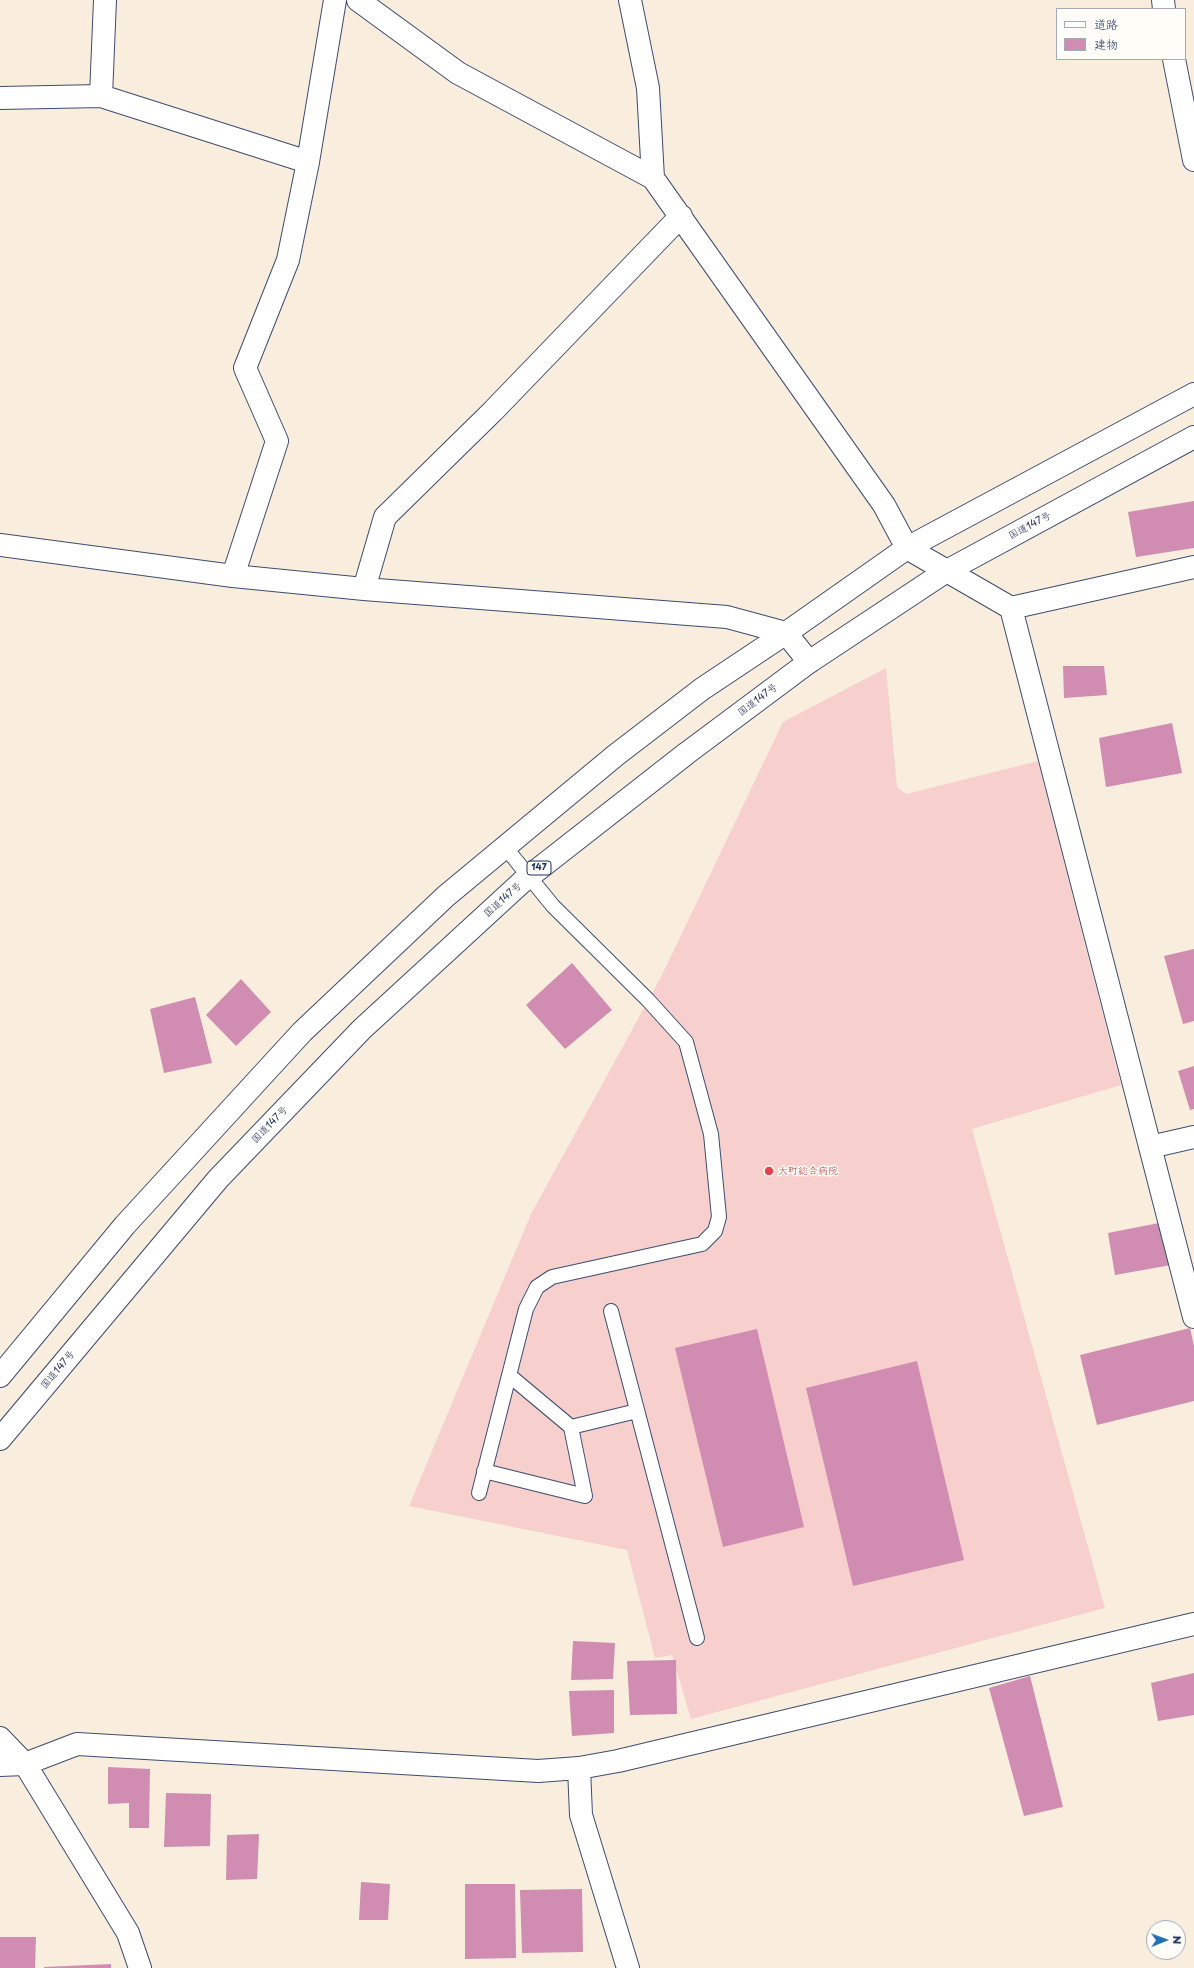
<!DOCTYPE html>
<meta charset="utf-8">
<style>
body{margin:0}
#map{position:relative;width:1194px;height:1968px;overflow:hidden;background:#f9eedd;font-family:"Playpen Sans","Klee One",sans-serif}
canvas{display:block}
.legend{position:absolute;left:1056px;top:8px;width:130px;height:52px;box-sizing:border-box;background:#fdfcf7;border:1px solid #a3aaba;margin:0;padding:5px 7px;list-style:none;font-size:12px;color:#1b2f5e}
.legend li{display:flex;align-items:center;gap:8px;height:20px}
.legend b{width:20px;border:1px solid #a3aaba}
.north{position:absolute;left:1146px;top:1920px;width:40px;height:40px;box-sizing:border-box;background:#fdfcf7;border:1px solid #a3aaba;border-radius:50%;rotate:89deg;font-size:11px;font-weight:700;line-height:16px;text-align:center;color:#1b2f5e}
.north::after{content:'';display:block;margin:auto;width:14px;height:18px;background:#1f6fb2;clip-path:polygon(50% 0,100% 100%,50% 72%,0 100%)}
</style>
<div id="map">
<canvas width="1194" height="1968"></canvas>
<ul class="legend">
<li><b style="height:5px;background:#fff"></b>道路</li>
<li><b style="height:11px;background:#d08db1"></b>建物</li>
</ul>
<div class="north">N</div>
</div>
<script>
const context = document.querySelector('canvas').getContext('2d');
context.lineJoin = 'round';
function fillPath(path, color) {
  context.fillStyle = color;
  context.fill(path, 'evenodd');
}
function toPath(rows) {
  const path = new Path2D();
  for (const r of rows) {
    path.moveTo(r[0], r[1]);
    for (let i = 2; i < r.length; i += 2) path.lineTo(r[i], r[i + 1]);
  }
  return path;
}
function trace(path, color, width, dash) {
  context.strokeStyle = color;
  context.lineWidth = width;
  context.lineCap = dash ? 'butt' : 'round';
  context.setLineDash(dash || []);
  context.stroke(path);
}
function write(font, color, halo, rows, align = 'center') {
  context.font = font + ' "Playpen Sans","Klee One",sans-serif';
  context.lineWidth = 3;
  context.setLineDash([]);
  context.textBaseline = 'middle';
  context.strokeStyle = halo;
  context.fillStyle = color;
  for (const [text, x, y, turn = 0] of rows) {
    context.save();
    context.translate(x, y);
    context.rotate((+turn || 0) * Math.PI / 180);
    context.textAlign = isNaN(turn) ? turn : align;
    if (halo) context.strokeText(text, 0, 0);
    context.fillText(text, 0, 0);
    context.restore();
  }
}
fillPath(toPath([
 [886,668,897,787,906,794,1038,761,1121,1085,972,1129,1105,1608,691,1719,672,1655,655,1658,627,1550,409,1506,531,1214,661,977,783,722]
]), '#f7d0ce');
fillPath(toPath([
 [1194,501,1194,548,1136,557,1128,512],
 [1063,666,1104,666,1107,695,1064,698],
 [1172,723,1182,773,1106,787,1099,738],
 [1194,949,1194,1021,1183,1024,1164,956],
 [572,963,612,1010,565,1049,526,1005],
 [241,979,271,1012,236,1046,206,1015],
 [195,997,212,1063,164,1073,150,1009],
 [1194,1066,1194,1109,1190,1110,1178,1071],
 [1164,1222,1171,1265,1115,1275,1108,1233],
 [1190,1328,1194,1346,1194,1401,1097,1425,1080,1355],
 [757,1329,804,1527,723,1547,675,1348],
 [917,1361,964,1560,853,1586,806,1388],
 [573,1641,615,1643,613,1679,571,1680],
 [676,1660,677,1714,630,1715,627,1661],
 [1194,1673,1194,1715,1158,1721,1151,1683],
 [1030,1676,1063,1807,1024,1816,989,1688],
 [614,1690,614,1733,572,1736,569,1691],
 [108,1767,150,1769,149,1828,129,1828,129,1803,108,1804],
 [166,1793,211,1794,210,1846,164,1847],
 [259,1834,257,1879,226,1880,227,1835],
 [361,1882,390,1884,388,1920,359,1920],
 [465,1884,515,1884,516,1958,465,1959],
 [582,1889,583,1952,522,1953,520,1890],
 [0,1937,36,1937,35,1968,0,1968],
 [111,1964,111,1968,44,1968,44,1967]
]), '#d08db1');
const lane = toPath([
 [611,1311,697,1638],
 [510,1376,571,1427,637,1411],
 [484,1471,585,1496,571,1427],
 [479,1493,526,1309,537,1287,552,1277,702,1244,715,1231,719,1217,711,1134,686,1042,648,1000,553,906,505,847]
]);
const street = toPath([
 [105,0,101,96,308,162],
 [358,0,458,73,653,178,884,505,907,548,1011,608,1194,567],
 [630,0,648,88,653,178],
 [1163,0,1164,9],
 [1174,59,1194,160],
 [0,98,101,96],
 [0,545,233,576,364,589,727,617,786,633,809,662],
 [233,576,277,441,245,368,288,260,308,162,335,0],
 [364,589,385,517,493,411,681,216],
 [1011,608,1194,1317],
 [1150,1147,1194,1137],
 [0,1765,25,1764,77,1744,538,1771,579,1768,618,1761,1194,1624],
 [579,1768,581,1815,628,1968]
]);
const secondary = toPath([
 [0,1738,25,1764,128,1933,140,1968]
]);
const highway = toPath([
 [0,1376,125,1225,302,1032,446,896,616,755,702,689,786,633,907,548,1194,394],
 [0,1439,218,1179,362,1029,522,882,687,753,809,662,945,572,1194,437]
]);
trace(lane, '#3c4c71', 16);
trace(street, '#3c4c71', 24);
trace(secondary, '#3c4c71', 24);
trace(highway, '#3c4c71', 24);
trace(lane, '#fff', 14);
trace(street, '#fff', 22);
trace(secondary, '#fff', 22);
trace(highway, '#fff', 22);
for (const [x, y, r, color] of [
 [769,1171,5,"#e0444e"]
]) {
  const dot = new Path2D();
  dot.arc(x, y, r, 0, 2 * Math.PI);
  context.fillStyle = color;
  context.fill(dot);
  trace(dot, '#fdfcf7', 1.5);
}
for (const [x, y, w] of [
 [539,868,24]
]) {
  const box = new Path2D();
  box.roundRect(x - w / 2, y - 7, w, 14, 3);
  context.fillStyle = '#fdfcf7';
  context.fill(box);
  trace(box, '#1b2f5e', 1);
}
write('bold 9px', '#1b2f5e', null, [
 ["147",539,868]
]);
write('10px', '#1b2f5e', '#fdfcf7', [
 ["国道147号",1030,526,-28],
 ["国道147号",758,700,-37],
 ["国道147号",503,900,-42],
 ["国道147号",270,1125,-46],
 ["国道147号",58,1370,-50]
]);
write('10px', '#be3a42', '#fdfcf7', [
 ["大町総合病院",778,1171]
], 'left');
</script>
